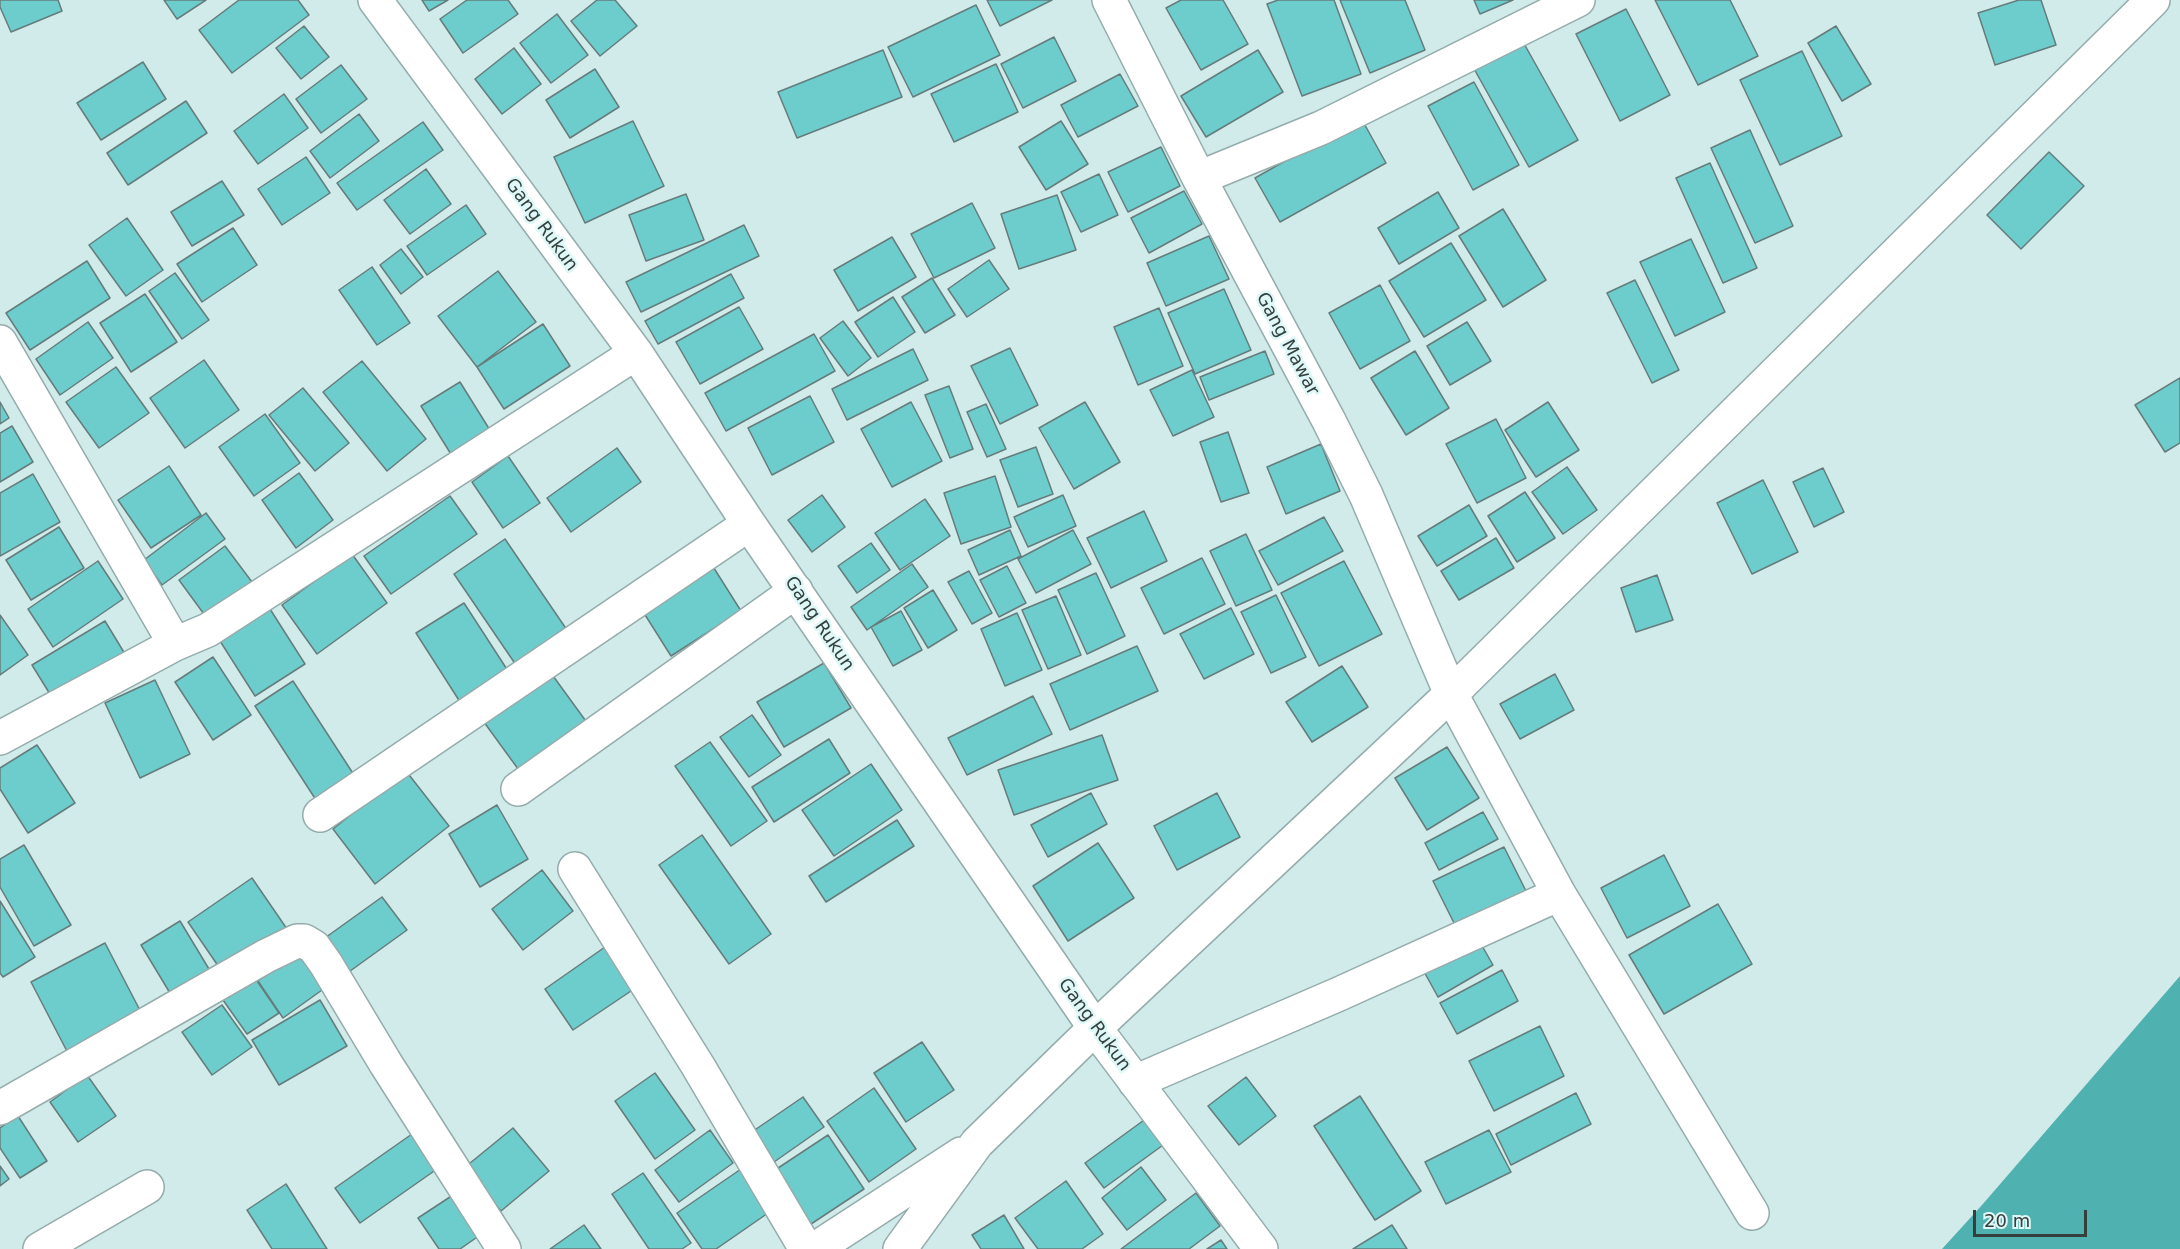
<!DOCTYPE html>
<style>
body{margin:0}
#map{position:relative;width:2180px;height:1249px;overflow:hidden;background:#d1eaea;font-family:"DejaVu Sans",sans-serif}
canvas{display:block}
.scale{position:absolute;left:1973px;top:1210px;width:114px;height:27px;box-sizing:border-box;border:3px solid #353f3e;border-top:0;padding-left:8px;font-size:18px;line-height:21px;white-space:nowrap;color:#353f3e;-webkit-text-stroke:4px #def8f7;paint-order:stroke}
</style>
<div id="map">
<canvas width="2180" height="1249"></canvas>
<div class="scale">20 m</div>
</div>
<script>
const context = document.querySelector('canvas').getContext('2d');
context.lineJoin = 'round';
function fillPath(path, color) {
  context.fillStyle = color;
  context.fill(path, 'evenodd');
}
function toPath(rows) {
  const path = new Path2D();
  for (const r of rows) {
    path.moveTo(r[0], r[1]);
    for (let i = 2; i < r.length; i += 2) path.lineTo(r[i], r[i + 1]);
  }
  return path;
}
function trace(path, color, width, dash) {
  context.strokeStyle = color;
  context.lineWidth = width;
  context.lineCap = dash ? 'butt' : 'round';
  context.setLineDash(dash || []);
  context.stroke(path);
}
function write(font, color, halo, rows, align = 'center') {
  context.font = font + ' "DejaVu Sans",sans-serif';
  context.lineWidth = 5;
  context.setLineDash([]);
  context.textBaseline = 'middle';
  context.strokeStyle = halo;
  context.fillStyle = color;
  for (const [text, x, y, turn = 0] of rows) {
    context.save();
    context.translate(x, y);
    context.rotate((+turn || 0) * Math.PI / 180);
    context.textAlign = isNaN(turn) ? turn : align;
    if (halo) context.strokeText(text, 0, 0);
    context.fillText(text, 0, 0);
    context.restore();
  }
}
fillPath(toPath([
 [2180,976,2180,1249,1942,1249,1982,1205]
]), '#50b1b1');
const building = toPath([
 [0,0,58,0,62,11,11,32,0,7,0,0],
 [164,0,206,0,177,19,164,0],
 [239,0,298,0,309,15,232,73,199,30,239,0],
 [422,0,448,0,429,11,422,0],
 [467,0,508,0,518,14,463,53,440,19,467,0],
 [597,0,615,0,637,26,600,56,571,21,597,0],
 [987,0,1052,0,1000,26,987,0],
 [1181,0,1223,0,1248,44,1201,70,1166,8,1181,0],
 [1278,0,1334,0,1361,74,1302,96,1267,4,1278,0],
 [1340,0,1405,0,1425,50,1370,73,1340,0],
 [1474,0,1513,0,1480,14,1474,0],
 [1655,0,1730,0,1758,56,1698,85,1655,0],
 [2019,0,2041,0,2056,45,1995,65,1978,13,2019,0],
 [976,5,1000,55,913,97,888,47,976,5],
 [1626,9,1670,95,1620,121,1576,34,1626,9],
 [557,14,588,55,551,83,520,43,557,14],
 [304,26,329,57,301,79,276,48,304,26],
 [1836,26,1871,84,1842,101,1808,43,1836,26],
 [1054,37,1076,81,1023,108,1001,64,1054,37],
 [1522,40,1578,140,1529,167,1473,67,1522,40],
 [514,48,541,84,502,114,475,79,514,48],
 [883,50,902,97,797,138,778,92,883,50],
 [1258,50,1283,92,1206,137,1181,96,1258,50],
 [1802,51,1842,136,1780,165,1740,80,1802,51],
 [143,62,166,99,101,140,77,103,143,62],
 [996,64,1018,112,954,142,931,94,996,64],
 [341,65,367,99,321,133,296,99,341,65],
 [595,69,619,107,570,138,546,100,595,69],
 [1120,74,1138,106,1078,137,1061,105,1120,74],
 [1474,82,1519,165,1473,190,1428,106,1474,82],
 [284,94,308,128,258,164,234,131,284,94],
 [186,101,207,133,128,185,107,153,186,101],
 [359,114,379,141,330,178,310,151,359,114],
 [1361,118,1386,163,1280,222,1255,178,1361,118],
 [633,121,664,186,585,223,554,157,633,121],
 [1061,121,1088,164,1046,190,1019,147,1061,121],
 [423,122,443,150,357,210,337,183,423,122],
 [1750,130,1793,226,1755,243,1711,148,1750,130],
 [1161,147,1180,186,1128,212,1108,172,1161,147],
 [2049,152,2084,186,2021,249,1987,215,2049,152],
 [306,157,330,193,282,225,258,189,306,157],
 [1710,163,1757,268,1723,283,1676,178,1710,163],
 [426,169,451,204,410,234,384,200,426,169],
 [1099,174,1118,215,1081,232,1061,192,1099,174],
 [222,181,244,215,192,246,171,212,222,181],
 [1184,191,1202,224,1149,253,1131,218,1184,191],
 [1438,192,1459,228,1399,264,1378,228,1438,192],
 [686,194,704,240,646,261,629,215,686,194],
 [1057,195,1076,250,1019,269,1001,214,1057,195],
 [972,203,995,248,934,278,911,234,972,203],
 [466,205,486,234,427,275,407,246,466,205],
 [1503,209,1546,280,1503,307,1459,236,1503,209],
 [127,218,163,270,126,296,89,245,127,218],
 [744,225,759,256,641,312,626,282,744,225],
 [233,228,257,265,202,302,177,264,233,228],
 [1209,236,1229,279,1166,306,1147,263,1209,236],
 [892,237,916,277,858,311,834,270,892,237],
 [1691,239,1725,312,1675,336,1640,262,1691,239],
 [1451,243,1486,300,1424,337,1389,281,1451,243],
 [401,249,423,277,401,294,380,265,401,249],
 [989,260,1009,289,967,317,948,289,989,260],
 [87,261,110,298,30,350,6,313,87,261],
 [372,267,410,323,377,345,339,290,372,267],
 [498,271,536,322,477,367,438,316,498,271],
 [175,273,209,320,182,339,149,291,175,273],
 [731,274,744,298,658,344,645,321,731,274],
 [932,278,955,315,925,333,902,297,932,278],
 [1635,280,1679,370,1652,383,1607,293,1635,280],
 [1380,285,1410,341,1360,369,1329,313,1380,285],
 [1224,289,1251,350,1195,374,1168,313,1224,289],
 [145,294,177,342,131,372,100,323,145,294],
 [893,297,915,332,878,357,855,322,893,297],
 [739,307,763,349,700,384,676,342,739,307],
 [1159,308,1183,366,1138,385,1114,327,1159,308],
 [843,321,871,358,848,376,820,338,843,321],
 [88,322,113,358,60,395,36,359,88,322],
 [1467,322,1491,361,1450,385,1427,346,1467,322],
 [543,324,570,366,504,409,477,367,543,324],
 [814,334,835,371,726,431,705,393,814,334],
 [1010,348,1038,405,1000,424,971,366,1010,348],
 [913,349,928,380,847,420,832,389,913,349],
 [1265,351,1274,374,1209,400,1200,377,1265,351],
 [1415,351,1449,408,1406,435,1371,378,1415,351],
 [204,360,239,410,185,448,150,398,204,360],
 [362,361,426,439,387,471,323,392,362,361],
 [116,367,149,413,99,448,66,402,116,367],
 [1192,370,1214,417,1173,436,1150,390,1192,370],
 [2180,378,2180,443,2165,452,2135,405,2180,378],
 [460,382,493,435,454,459,421,406,460,382],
 [949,386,973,449,950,458,925,395,949,386],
 [303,388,349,443,315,471,269,415,303,388],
 [810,396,834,442,772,475,748,428,810,396],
 [0,402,9,418,0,424,0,402],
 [911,402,942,461,892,487,861,429,911,402],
 [1085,402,1120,462,1074,489,1039,428,1085,402],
 [1548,402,1579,450,1536,477,1505,430,1548,402],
 [986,404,1006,449,987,457,967,412,986,404],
 [265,414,300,463,254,496,219,447,265,414],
 [1496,419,1526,478,1477,503,1446,444,1496,419],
 [12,426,33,462,0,482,0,433,12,426],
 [1228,432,1249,493,1221,502,1200,442,1228,432],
 [1321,444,1340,491,1286,514,1267,467,1321,444],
 [1036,447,1053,494,1018,507,1000,460,1036,447],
 [617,448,641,482,571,532,547,498,617,448],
 [508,456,540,503,503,528,472,482,508,456],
 [169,466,201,515,151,548,118,500,169,466],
 [1567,467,1597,510,1563,534,1532,492,1567,467],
 [1823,468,1844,512,1814,527,1793,482,1823,468],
 [299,473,333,520,296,548,262,500,299,473],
 [33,474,60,522,0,556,0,493,33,474],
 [995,476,1011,527,961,544,944,493,995,476],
 [1763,480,1798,552,1752,574,1717,503,1763,480],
 [1525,492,1555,538,1517,562,1488,516,1525,492],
 [822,495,845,527,812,552,788,520,822,495],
 [1063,495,1076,526,1028,547,1014,517,1063,495],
 [450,496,477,534,391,594,364,556,450,496],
 [925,499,950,536,900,570,875,533,925,499],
 [1469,505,1487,536,1437,566,1418,536,1469,505],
 [1144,511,1167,561,1111,588,1087,538,1144,511],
 [206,513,225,539,162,585,144,560,206,513],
 [1324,517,1343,551,1278,585,1259,551,1324,517],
 [59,527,84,568,31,600,6,560,59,527],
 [1010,530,1021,556,979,575,968,550,1010,530],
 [1073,530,1091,564,1036,593,1018,559,1073,530],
 [1246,534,1272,590,1236,606,1210,551,1246,534],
 [1496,538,1514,568,1459,600,1441,571,1496,538],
 [505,539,567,630,516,665,454,574,505,539],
 [871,543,890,570,857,593,838,566,871,543],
 [225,546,255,586,209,621,179,580,225,546],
 [352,554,387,603,317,654,282,605,352,554],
 [1202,558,1225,604,1164,634,1141,588,1202,558],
 [98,561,123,599,53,647,28,609,98,561],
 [1344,561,1382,634,1319,666,1281,593,1344,561],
 [912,564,928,587,867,630,851,607,912,564],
 [712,565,741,611,671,656,642,610,712,565],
 [1007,566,1026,603,999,617,980,580,1007,566],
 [969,571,992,613,972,624,948,582,969,571],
 [1096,573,1125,636,1087,654,1058,590,1096,573],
 [1657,575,1673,620,1636,632,1621,588,1657,575],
 [933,590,957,630,928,648,904,608,933,590],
 [1276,595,1306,657,1271,673,1241,612,1276,595],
 [1056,596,1081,655,1048,669,1022,610,1056,596],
 [464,603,510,674,462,705,416,633,464,603],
 [1231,608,1254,654,1204,679,1180,634,1231,608],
 [270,609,305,664,255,696,220,641,270,609],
 [901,611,922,650,893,666,871,627,901,611],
 [1017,613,1042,670,1005,686,981,629,1017,613],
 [0,615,28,655,0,675,0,615],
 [105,621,125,654,53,699,32,665,105,621],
 [1137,646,1158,691,1070,730,1050,684,1137,646],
 [213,657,251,715,213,740,175,682,213,657],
 [824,663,851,708,784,747,757,702,824,663],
 [1342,666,1368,707,1312,742,1286,702,1342,666],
 [548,669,588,724,521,773,481,718,548,669],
 [1555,674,1574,710,1520,739,1500,704,1555,674],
 [155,680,190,754,140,778,105,703,155,680],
 [293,681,356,778,318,803,255,706,293,681],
 [1033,696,1052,734,967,775,948,738,1033,696],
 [752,715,781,755,749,777,720,737,752,715],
 [1102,735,1118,780,1014,815,998,770,1102,735],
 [829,739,850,773,774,822,752,787,829,739],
 [710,742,767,821,731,846,675,766,710,742],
 [37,745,75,803,28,833,0,789,0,768,37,745],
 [1447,747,1479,798,1427,830,1395,778,1447,747],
 [871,764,902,810,834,856,802,810,871,764],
 [406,771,449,826,375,884,333,829,406,771],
 [1091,793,1107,824,1048,857,1031,825,1091,793],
 [1217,793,1240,837,1177,870,1154,826,1217,793],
 [497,805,528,859,480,887,449,834,497,805],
 [1483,812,1498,839,1439,870,1425,843,1483,812],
 [897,820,914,846,826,902,809,876,897,820],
 [702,835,771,934,729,964,659,865,702,835],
 [1098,843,1134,898,1068,941,1033,886,1098,843],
 [24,845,71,925,34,946,0,887,0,859,24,845],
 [1504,847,1526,891,1455,925,1433,881,1504,847],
 [1664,855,1690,906,1627,938,1601,888,1664,855],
 [542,870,573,911,523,950,492,909,542,870],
 [252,878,287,929,223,973,188,922,252,878],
 [382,897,407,930,346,974,322,940,382,897],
 [0,901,35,957,3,977,0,973,0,901],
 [1718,904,1752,964,1664,1014,1629,955,1718,904],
 [180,921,215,979,176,1003,141,945,180,921],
 [1477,937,1493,965,1438,997,1422,968,1477,937],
 [105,943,144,1018,70,1057,31,982,105,943],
 [605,947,634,989,573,1030,545,989,605,947],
 [303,949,329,985,283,1018,258,981,303,949],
 [1502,970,1518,1001,1457,1034,1440,1003,1502,970],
 [255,978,279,1013,247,1034,223,1000,255,978],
 [320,1000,347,1046,279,1085,252,1040,320,1000],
 [222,1005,252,1047,212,1075,182,1032,222,1005],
 [1540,1026,1564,1076,1494,1111,1469,1061,1540,1026],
 [922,1042,954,1090,906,1122,874,1073,922,1042],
 [655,1073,695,1130,655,1159,615,1101,655,1073],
 [87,1075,116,1116,78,1142,50,1102,87,1075],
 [1246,1077,1276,1116,1239,1145,1208,1106,1246,1077],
 [874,1088,916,1149,869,1182,827,1121,874,1088],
 [1576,1093,1591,1124,1511,1165,1496,1134,1576,1093],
 [1360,1096,1421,1191,1375,1220,1314,1126,1360,1096],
 [803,1097,824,1127,764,1169,743,1138,803,1097],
 [1151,1115,1170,1140,1104,1188,1085,1163,1151,1115],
 [18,1116,47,1161,20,1178,0,1148,0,1128,18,1116],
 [513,1128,549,1171,501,1211,464,1168,513,1128],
 [710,1130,733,1163,679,1202,655,1170,710,1130],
 [1489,1130,1511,1172,1446,1204,1425,1162,1489,1130],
 [412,1134,437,1169,360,1223,335,1188,412,1134],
 [828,1135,864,1189,805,1228,769,1174,828,1135],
 [0,1166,9,1179,0,1186,0,1166],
 [1141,1167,1166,1200,1127,1230,1102,1198,1141,1167],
 [741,1169,771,1211,716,1249,702,1249,677,1213,741,1169],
 [643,1173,691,1243,682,1249,649,1249,612,1194,643,1173],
 [1066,1181,1103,1234,1082,1249,1038,1249,1015,1218,1066,1181],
 [286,1184,327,1249,272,1249,247,1210,286,1184],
 [456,1193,483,1233,460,1249,439,1249,418,1218,456,1193],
 [1196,1193,1220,1226,1189,1249,1121,1249,1196,1193],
 [1004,1215,1024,1249,981,1249,972,1235,1004,1215],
 [584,1225,601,1249,550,1249,584,1225],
 [1392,1225,1407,1249,1353,1249,1392,1225],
 [1221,1240,1227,1249,1207,1249,1221,1240]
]);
fillPath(building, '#6dcdcd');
trace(building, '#657c7c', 1.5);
const street = toPath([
 [375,0,636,353,749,524,1095,1028,1261,1249],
 [1199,178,1321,128,1578,0],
 [0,342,175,644],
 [0,738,175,644,208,630,636,353],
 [518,789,796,591],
 [320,815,749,524],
 [575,869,698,1066,806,1249],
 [1135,1082,1339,994,1559,894],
 [0,1108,266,956,297,941,304,941,314,947,326,964,386,1064,504,1249],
 [1752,1213,1559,894,1451,694,2153,0],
 [40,1249,147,1187],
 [815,1249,961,1154],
 [900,1249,977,1143,1095,1028,1451,694,1366,495,1329,421,1199,178,1109,0]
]);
trace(street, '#95acac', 36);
trace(street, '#fff', 33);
write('18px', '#353f3e', '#def8f7', [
 ["Gang Rukun",541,225,54],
 ["Gang Mawar",1287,344,62],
 ["Gang Rukun",819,624,56],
 ["Gang Rukun",1094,1025,54]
]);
</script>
